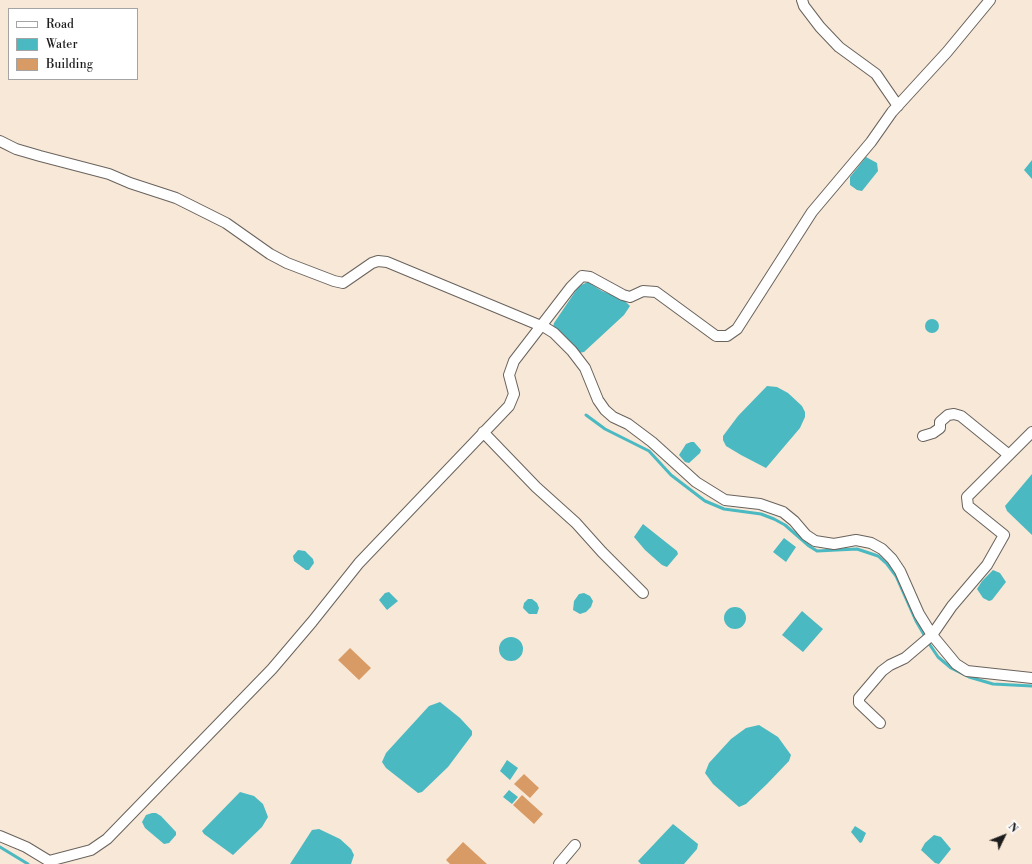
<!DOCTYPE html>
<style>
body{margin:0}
#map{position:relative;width:1032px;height:864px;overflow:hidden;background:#f8e8d7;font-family:"Libre Bodoni",serif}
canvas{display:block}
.legend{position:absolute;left:8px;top:8px;width:130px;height:72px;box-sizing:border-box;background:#fff;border:1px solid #a4a4a4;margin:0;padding:5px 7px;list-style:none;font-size:12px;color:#1c1c1c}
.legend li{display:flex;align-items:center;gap:8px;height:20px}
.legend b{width:20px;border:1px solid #a4a4a4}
.north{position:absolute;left:984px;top:816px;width:40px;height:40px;-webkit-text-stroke:3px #fff;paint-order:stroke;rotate:47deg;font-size:11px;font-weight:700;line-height:16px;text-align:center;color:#1c1c1c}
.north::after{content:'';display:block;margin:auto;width:14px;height:18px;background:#1c1c1c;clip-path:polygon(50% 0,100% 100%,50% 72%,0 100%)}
</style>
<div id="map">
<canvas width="1032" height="864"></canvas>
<ul class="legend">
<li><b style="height:5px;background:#fff"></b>Road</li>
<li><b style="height:11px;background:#4ab9c1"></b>Water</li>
<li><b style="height:11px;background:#d99b65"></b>Building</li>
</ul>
<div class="north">N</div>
</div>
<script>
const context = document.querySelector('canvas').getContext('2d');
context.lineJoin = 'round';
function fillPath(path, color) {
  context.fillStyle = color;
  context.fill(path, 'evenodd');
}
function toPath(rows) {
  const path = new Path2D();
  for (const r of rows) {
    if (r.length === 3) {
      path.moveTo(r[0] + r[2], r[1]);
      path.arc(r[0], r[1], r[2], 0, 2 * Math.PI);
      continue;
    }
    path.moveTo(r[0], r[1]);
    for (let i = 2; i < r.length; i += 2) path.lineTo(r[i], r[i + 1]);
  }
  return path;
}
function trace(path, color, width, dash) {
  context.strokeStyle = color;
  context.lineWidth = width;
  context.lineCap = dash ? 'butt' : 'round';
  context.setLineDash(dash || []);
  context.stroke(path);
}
fillPath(toPath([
 [866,157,877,163,878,171,862,191,857,190,850,185,850,177],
 [1032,160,1032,179,1024,170],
 [588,282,602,291,623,299,630,306,624,315,584,352,579,353,553,327,554,323,579,286],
 [932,326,7],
 [767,386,777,387,788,393,802,406,805,412,805,417,800,428,766,468,741,455,726,446,723,440,723,436,738,416],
 [691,442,694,442,701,450,700,453,689,463,685,462,679,455,686,444],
 [1032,474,1032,535,1007,511,1005,506],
 [643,524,677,551,678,554,667,567,662,565,645,550,634,537],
 [784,538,796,547,786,562,773,552],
 [298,550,305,551,313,559,314,563,309,570,306,570,294,561,293,556],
 [993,570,1000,573,1006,582,992,600,989,601,983,598,977,589,982,581],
 [389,592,398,601,387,610,379,600,385,593],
 [584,593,590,596,593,601,591,607,586,612,580,614,573,610,574,601,579,594],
 [528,599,532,599,537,603,539,608,537,614,529,614,523,608,524,603],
 [735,618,11],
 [802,611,823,629,803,652,782,635],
 [511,649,12],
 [440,702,460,718,472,731,472,735,448,767,422,792,418,793,386,768,382,762,386,753,429,706],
 [759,725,778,737,791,755,789,761,767,784,746,804,739,807,713,784,705,773,709,763,731,739,746,728],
 [507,760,518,768,510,780,500,771],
 [509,790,518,797,512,804,503,797],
 [240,792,254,796,263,804,268,817,262,827,233,855,204,834,202,831],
 [152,813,156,813,161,816,176,832,176,835,169,843,164,844,145,828,142,822,146,815],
 [673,824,698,844,697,849,684,864,641,864,638,861],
 [855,826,866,833,862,842,860,843,851,832],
 [319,829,340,839,351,849,354,855,351,864,290,864,312,830],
 [934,835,941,837,951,849,939,864,935,863,921,850,925,843]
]), '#4ab9c1');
trace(toPath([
 [586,415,605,429,649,451,671,475,705,501,724,509,761,514,774,519,785,525,809,546,817,551,857,549,878,556,887,564,896,576,916,621,930,645,938,657,951,668,969,677,993,684,1032,686],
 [0,847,28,864]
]), '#4ab9c1', 3);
fillPath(toPath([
 [350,648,371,668,359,680,338,660],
 [524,774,539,788,530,798,514,784],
 [522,795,543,814,534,824,513,805],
 [463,842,487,864,450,864,446,860]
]), '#d99b65');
const street = toPath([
 [802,0,804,6,820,27,839,47,876,74,898,106],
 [0,141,16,149,40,156,109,174,130,183,176,198,226,223,270,254,287,263,334,281,343,283,372,263,378,261,387,262,546,328,554,333,572,351,585,368,598,400,605,410,613,417,628,424,652,442,696,482,725,500,760,504,783,512,794,521,806,535,815,541,834,544,856,540,871,543,882,549,892,559,900,571,919,614,932,635,956,664,967,671,1032,678],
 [483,432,536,487,576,523,602,552,643,593],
 [923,436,933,433,940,428,940,422,948,415,954,414,961,416,1009,455],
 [880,723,859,703,859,698,882,671,890,665,905,658,932,635,952,606,987,565,1004,535,968,506,967,497,1032,432],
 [0,836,26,847,49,861,91,850,107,839,272,669,312,622,359,563,509,406,514,394,509,375,514,361,571,287,582,276,590,277,623,295,630,297,643,291,656,292,716,336,727,336,737,329,812,212,871,142,892,112,947,52,990,0],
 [559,864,575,845]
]);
trace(street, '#69635d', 12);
trace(street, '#fff', 10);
</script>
